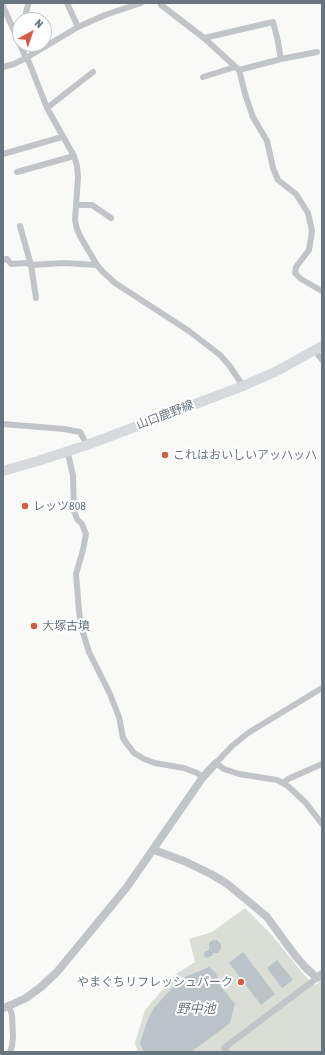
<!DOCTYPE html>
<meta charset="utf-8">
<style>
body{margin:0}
#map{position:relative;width:325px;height:1055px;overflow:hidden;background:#f9f9f8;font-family:"Asap Condensed",sans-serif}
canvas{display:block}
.frame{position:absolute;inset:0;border:4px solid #67757f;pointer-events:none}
.north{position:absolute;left:12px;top:12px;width:40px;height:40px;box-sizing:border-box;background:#fff;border:1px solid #c2c8cc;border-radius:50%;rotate:40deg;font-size:11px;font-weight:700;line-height:16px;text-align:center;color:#67757f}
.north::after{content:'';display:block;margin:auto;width:14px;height:18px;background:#d15e40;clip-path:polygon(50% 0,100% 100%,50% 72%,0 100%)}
</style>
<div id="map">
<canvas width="325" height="1055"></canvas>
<div class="frame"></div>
<div class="north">N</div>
</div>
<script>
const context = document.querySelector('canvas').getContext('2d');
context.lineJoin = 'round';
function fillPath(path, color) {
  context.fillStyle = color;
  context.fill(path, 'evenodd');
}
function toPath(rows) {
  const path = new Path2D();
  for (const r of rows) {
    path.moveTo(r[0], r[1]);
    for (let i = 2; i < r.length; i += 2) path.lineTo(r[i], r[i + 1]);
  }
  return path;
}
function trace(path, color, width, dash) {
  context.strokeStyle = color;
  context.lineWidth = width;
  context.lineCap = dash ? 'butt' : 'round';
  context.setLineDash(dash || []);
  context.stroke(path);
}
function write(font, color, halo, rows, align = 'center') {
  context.font = font + ' "Asap Condensed","Noto Sans JP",sans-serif';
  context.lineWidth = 4;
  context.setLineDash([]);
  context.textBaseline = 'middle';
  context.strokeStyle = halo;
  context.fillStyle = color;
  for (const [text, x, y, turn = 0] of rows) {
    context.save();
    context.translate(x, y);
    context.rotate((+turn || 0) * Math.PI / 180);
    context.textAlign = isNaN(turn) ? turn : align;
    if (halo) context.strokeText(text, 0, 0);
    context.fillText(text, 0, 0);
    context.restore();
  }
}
fillPath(toPath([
 [245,908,270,933,306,977,315,985,322,980,322,1052,138,1052,135,1043,145,1010,176,974,195,962,189,939,212,932]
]), '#daded7');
fillPath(toPath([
 [213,940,217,940,221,944,221,949,218,953,213,953,212,956,206,958,204,956,204,952,209,950,209,943],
 [243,952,275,994,261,1005,229,963],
 [277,960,293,980,282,988,267,968],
 [209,967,216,973,219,984,235,1004,230,1023,191,1052,144,1052,140,1043,148,1019,154,1008,180,979]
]), '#bac4c8');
trace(toPath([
 [67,3,78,27],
 [160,3,161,5,204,38,239,70,246,97,253,117,267,141,273,168,278,180,296,194,308,213,312,231,309,250,296,267,295,273,301,279,322,291],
 [3,6,26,58,29,62,47,108,74,156,77,166,78,178,75,220,77,229,80,236,97,265,102,271,115,283,189,331,220,355,229,365,243,386],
 [28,20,26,12,28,5,29,3],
 [204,38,273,22,277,37,281,59,239,70],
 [281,59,317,52],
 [3,67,14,64,26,58,78,27,105,15,141,3],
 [203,77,235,67],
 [47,108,93,72],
 [3,154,62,137],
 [17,172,74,156],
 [76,205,92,205,111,218],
 [20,226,31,265,64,263,97,265],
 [3,260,7,259,11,264,26,263,31,265,36,298],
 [315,351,322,360],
 [3,424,64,429,80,432,87,445],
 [67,452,69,458,73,476,74,511,77,519,82,524,86,534,83,550,76,574,79,611,81,626,89,652,110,694,119,717,123,738,127,744,134,753,144,759,155,763,184,768,197,773,203,777],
 [322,688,248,733,232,746,216,763,224,769,239,774,277,780,283,783,289,787,306,803,322,824],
 [283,783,288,779,322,764],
 [9,1006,12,1015,13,1037,12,1046,10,1052],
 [227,1052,224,1048,317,978]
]), '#c1c5c8', 6);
trace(toPath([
 [154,850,184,861,211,874,226,883,248,901,267,917,294,954,305,967,317,978,322,974],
 [3,1008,11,1005,26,998,41,987,57,972,127,887,203,777,216,763]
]), '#c1c5c8', 8);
trace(toPath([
 [3,471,38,461,87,445,243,386,277,371,322,346]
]), '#d7dadd', 10);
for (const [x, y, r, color] of [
 [165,455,4,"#d15e40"],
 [25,506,4,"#d15e40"],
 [34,626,4,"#d15e40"],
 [241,982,4,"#d15e40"]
]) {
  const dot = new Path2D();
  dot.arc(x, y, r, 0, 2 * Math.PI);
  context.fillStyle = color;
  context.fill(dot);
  trace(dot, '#fff', 1.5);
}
write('12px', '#67757f', '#fff', [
 ["山口鹿野線",165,415,-21]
]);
write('12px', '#67757f', '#fff', [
 ["これはおいしいアッハッハ",173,455],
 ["レッツ808",33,506],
 ["大塚古墳",42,626],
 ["やまぐちリフレッシュパーク",233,982,"right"]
], 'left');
write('italic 13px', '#627379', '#fff', [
 ["野中池",196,1009]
]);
</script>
